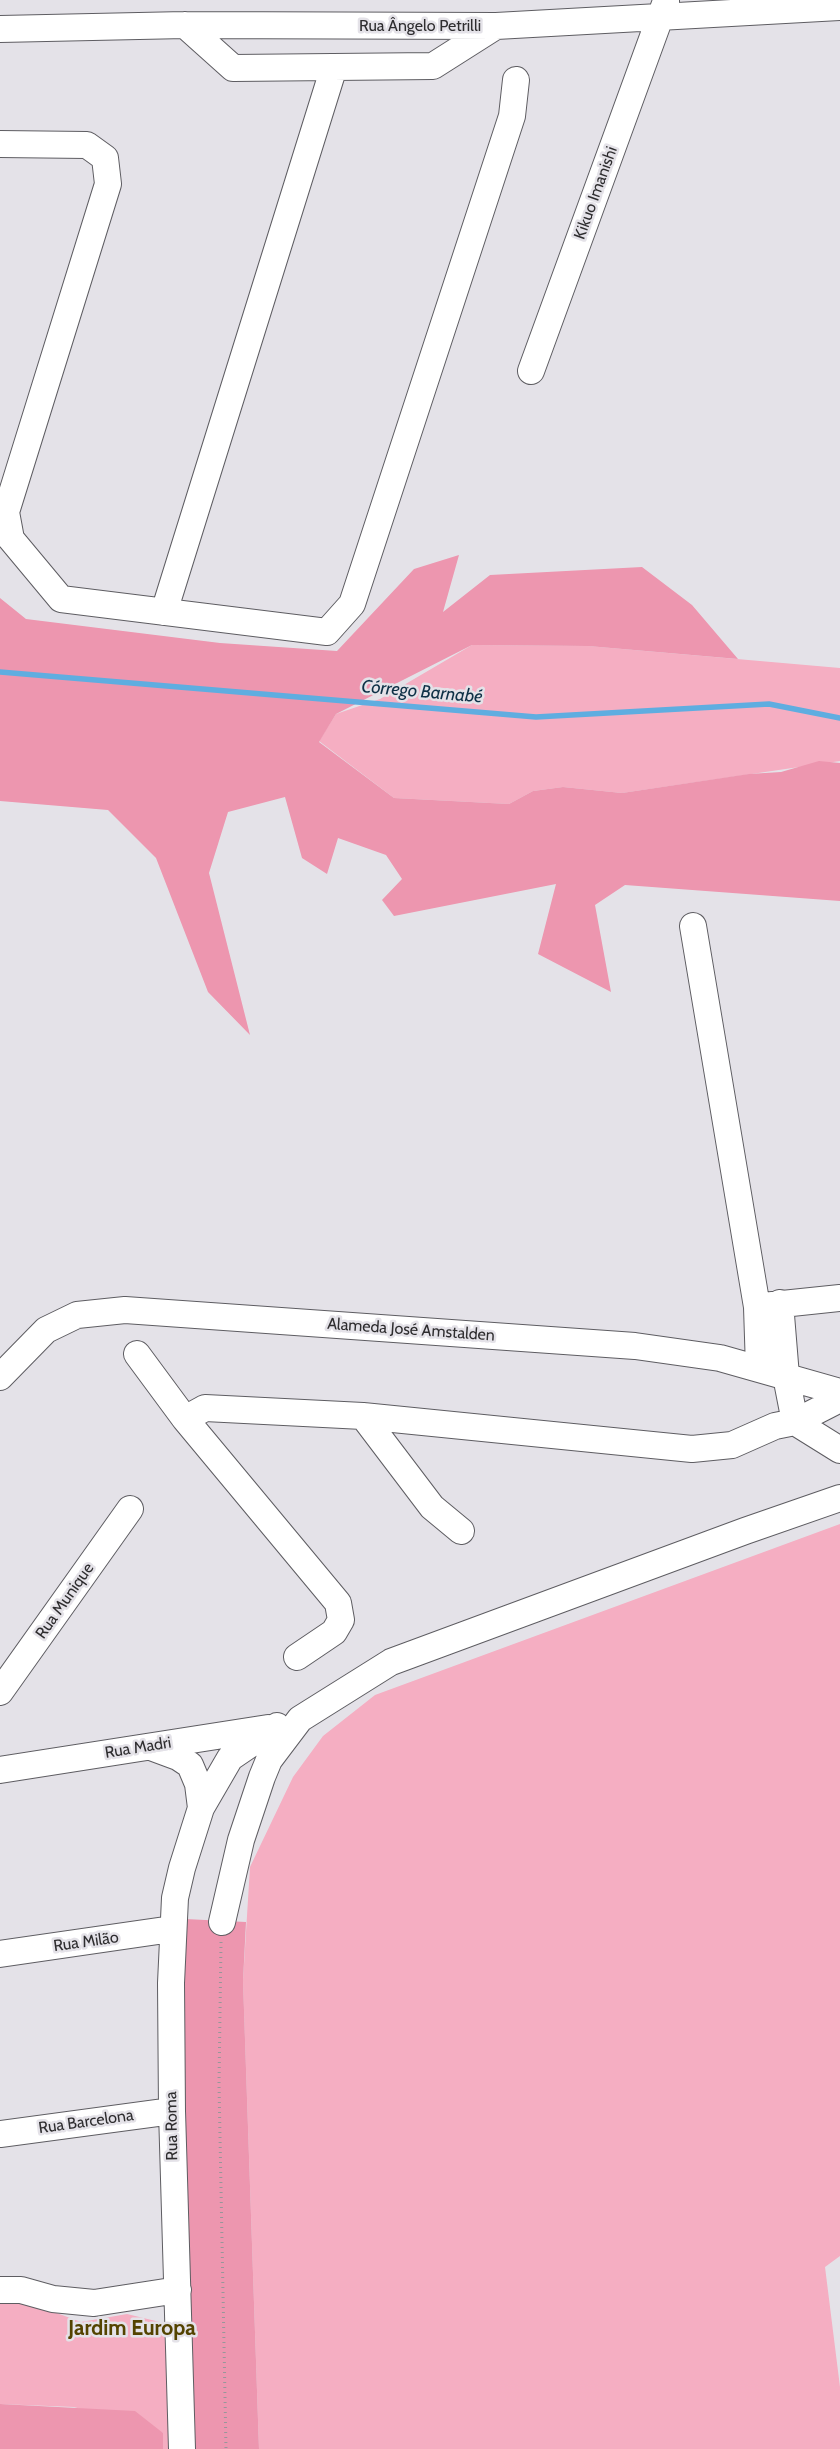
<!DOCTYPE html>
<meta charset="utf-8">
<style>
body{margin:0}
canvas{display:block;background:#e4e2e8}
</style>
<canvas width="840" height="2449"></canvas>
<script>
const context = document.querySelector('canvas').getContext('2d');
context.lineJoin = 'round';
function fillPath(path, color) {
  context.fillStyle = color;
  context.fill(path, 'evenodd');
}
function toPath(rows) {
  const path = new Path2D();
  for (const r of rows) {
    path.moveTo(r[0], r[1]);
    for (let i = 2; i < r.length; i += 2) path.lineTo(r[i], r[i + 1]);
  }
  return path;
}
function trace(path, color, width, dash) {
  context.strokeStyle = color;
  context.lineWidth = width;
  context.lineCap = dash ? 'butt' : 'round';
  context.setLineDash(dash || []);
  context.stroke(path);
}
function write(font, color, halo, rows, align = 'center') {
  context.font = font + ' Cabin,sans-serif';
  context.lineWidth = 5;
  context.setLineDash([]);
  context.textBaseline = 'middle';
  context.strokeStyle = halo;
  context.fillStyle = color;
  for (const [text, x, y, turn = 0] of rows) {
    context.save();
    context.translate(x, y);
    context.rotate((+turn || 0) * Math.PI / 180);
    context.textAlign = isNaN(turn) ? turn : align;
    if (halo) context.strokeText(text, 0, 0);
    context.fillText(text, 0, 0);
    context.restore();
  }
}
fillPath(toPath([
 [472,645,588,646,840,668,840,761,622,793,563,787,533,791,509,804,394,798,319,741,336,714,380,699],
 [840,1524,840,2256,825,2267,840,2387,840,2449,259,2449,243,1981,250,1867,293,1777,323,1736,375,1695],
 [0,2302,27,2302,81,2322,127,2314,168,2324,172,2449,163,2449,163,2433,74,2407,0,2404]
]), '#f5aec2');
fillPath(toPath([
 [459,555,443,612,490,575,642,567,692,605,738,659,588,646,472,645,336,714,319,742,394,798,509,804,533,791,563,787,622,793,749,774,781,772,819,761,840,763,840,901,625,885,595,905,611,992,538,954,556,884,394,916,382,900,402,879,386,855,338,838,327,874,302,858,285,797,228,812,209,873,250,1035,208,992,156,858,108,810,0,801,0,598,26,619,220,643,337,651,414,569],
 [185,1919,246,1922,243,1981,259,2449,195,2449,182,2045],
 [0,2404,135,2411,163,2433,163,2449,0,2449]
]), '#ed96af');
trace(toPath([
 [0,672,536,717,769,704,840,718]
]), '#5fade0', 5.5);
const minor = toPath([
 [185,25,233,68,433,66,496,26],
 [0,29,185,25,496,26,840,7],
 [0,144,87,145,105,158,108,184,6,512,11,539,61,599,327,632,352,604,512,116,516,80],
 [531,371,666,1],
 [164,612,334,67],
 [693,926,757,1307,759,1368],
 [780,1303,786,1376,795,1422,840,1450],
 [763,1306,840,1298],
 [137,1354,185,1419,338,1603,341,1620,334,1632,297,1657],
 [0,1377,46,1330,77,1315,125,1310,635,1346,720,1358,840,1392],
 [363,1416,432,1507,461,1531],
 [185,1419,205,1408,363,1416,692,1449,732,1445,775,1426,795,1422,840,1399],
 [0,1692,130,1509],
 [151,1747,178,1757,190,1765,198,1784,201,1808],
 [0,1770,268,1728],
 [222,1922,241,1840,262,1777,269,1760,300,1719,391,1662,745,1531,840,1498],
 [0,1954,172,1929],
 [0,2134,172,2111],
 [0,2290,21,2290,53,2299,94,2303,178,2290],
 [182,2449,172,2111,171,1983,175,1898,182,1868,201,1808,230,1758,277,1726]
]);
trace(minor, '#5e5d62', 28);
trace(toPath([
 [221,1942,219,2084,226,2449]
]), '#98969a', 3, [1, 4]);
trace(minor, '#fff', 26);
write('16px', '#2e2d2f', '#e4e2e8', [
 ["Rua Ângelo Petrilli",420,26],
 ["Kikuo Imanishi",596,193,-70],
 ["Alameda José Amstalden",411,1330,4],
 ["Rua Munique",65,1601,-55],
 ["Rua Madri",138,1748,-9],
 ["Rua Milão",86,1942,-8],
 ["Rua Barcelona",86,2122,-8],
 ["Rua Roma",172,2126,-91]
]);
write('italic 18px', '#0e3046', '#e4e2e8', [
 ["Córrego Barnabé",422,692,5]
]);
write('bold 21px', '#544300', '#e4e2e8', [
 ["Jardim Europa",132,2329]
]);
</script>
